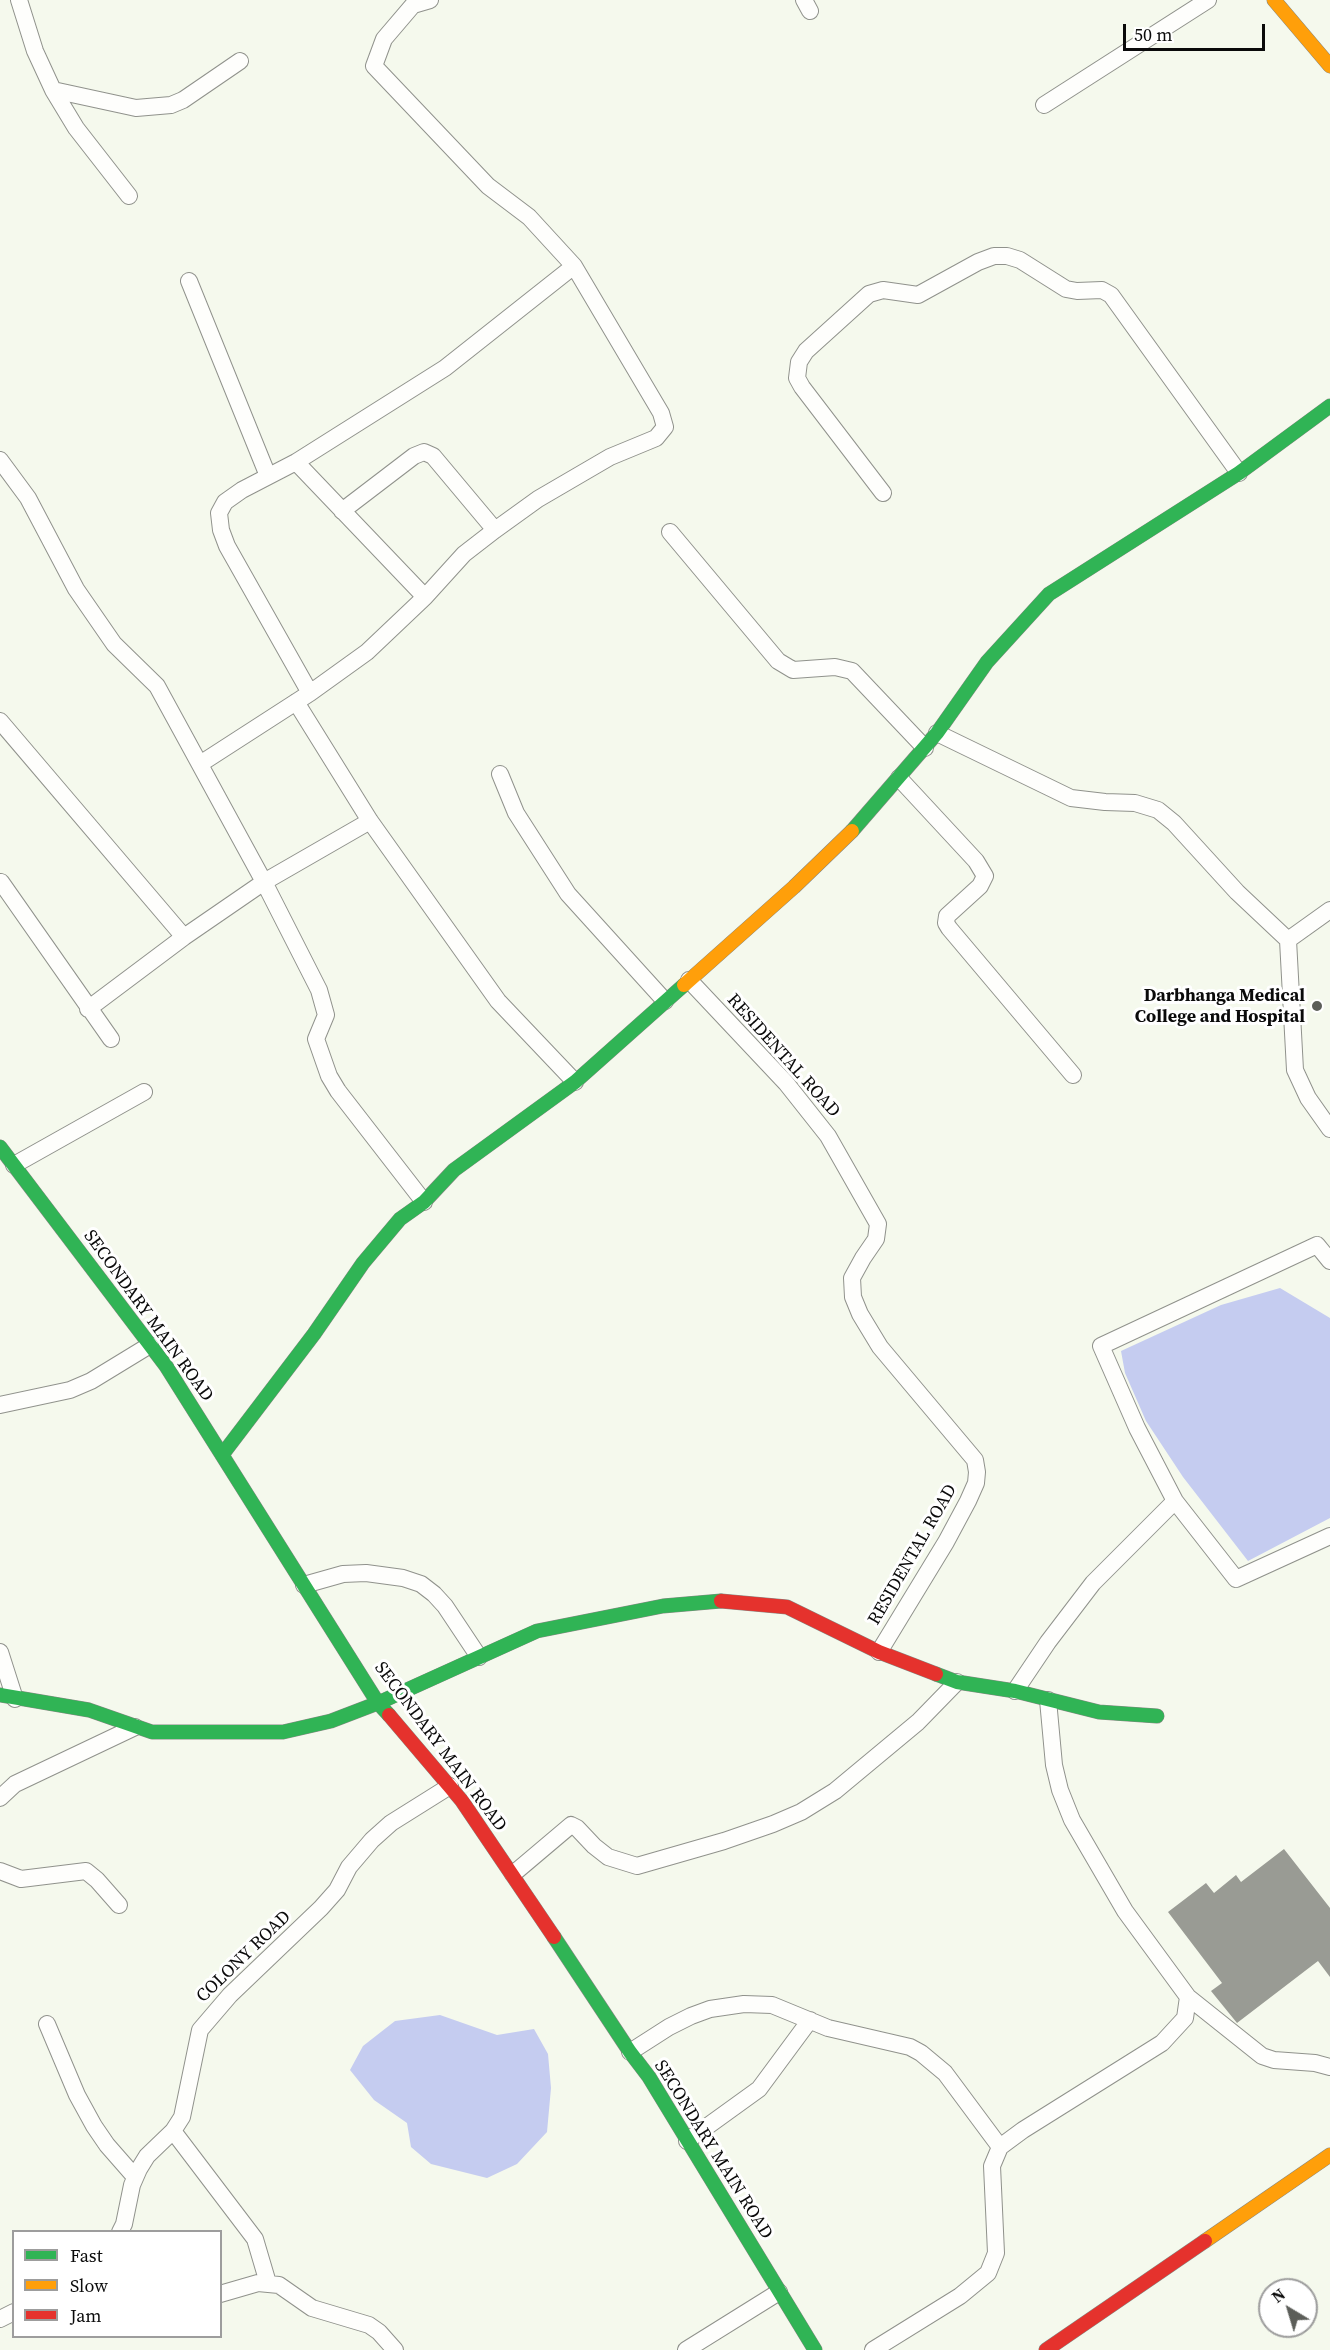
<!DOCTYPE html>
<style>
body{margin:0}
#map{position:relative;width:1330px;height:2350px;overflow:hidden;background:#f5f9ed;font-family:"Source Serif 4",serif}
canvas{display:block}
.legend{position:absolute;left:12px;top:2230px;width:210px;height:108px;box-sizing:border-box;background:#fff;border:2px solid #9d9d9d;margin:0;padding:8px 10px;list-style:none;font-size:18px;color:#0a0a0a}
.legend li{display:flex;align-items:center;gap:12px;height:30px}
.legend b{width:30px;border:2px solid #9d9d9d}
.north{position:absolute;left:1258px;top:2278px;width:60px;height:60px;box-sizing:border-box;background:#fff;border:2px solid #9d9d9d;border-radius:50%;rotate:322deg;font-size:16px;font-weight:700;line-height:24px;text-align:center;color:#0a0a0a}
.north::after{content:'';display:block;margin:auto;width:21px;height:27px;background:#5c5e59;clip-path:polygon(50% 0,100% 100%,50% 72%,0 100%)}
.scale{position:absolute;left:1123px;top:24px;width:142px;height:27px;box-sizing:border-box;border:3px solid #0a0a0a;border-top:0;padding-left:8px;font-size:18px;line-height:21px;white-space:nowrap;color:#0a0a0a;-webkit-text-stroke:4px #fff;paint-order:stroke}
</style>
<div id="map">
<canvas width="1330" height="2350"></canvas>
<ul class="legend">
<li><b style="height:8px;background:#30b455"></b>Fast</li>
<li><b style="height:8px;background:#ff9f0a"></b>Slow</li>
<li><b style="height:8px;background:#e5322d"></b>Jam</li>
</ul>
<div class="north">N</div>
<div class="scale">50 m</div>
</div>
<script>
const context = document.querySelector('canvas').getContext('2d');
context.lineJoin = 'round';
function fillPath(path, color) {
  context.fillStyle = color;
  context.fill(path, 'evenodd');
}
function toPath(rows) {
  const path = new Path2D();
  for (const r of rows) {
    path.moveTo(r[0], r[1]);
    for (let i = 2; i < r.length; i += 2) path.lineTo(r[i], r[i + 1]);
  }
  return path;
}
function trace(path, color, width, dash) {
  context.strokeStyle = color;
  context.lineWidth = width;
  context.lineCap = dash ? 'butt' : 'round';
  context.setLineDash(dash || []);
  context.stroke(path);
}
function write(font, color, halo, rows, align = 'center') {
  context.font = font + ' "Source Serif 4",serif';
  context.lineWidth = 6;
  context.setLineDash([]);
  context.textBaseline = 'middle';
  context.strokeStyle = halo;
  context.fillStyle = color;
  for (const [text, x, y, turn = 0] of rows) {
    context.save();
    context.translate(x, y);
    context.rotate((+turn || 0) * Math.PI / 180);
    context.textAlign = isNaN(turn) ? turn : align;
    if (halo) context.strokeText(text, 0, 0);
    context.fillText(text, 0, 0);
    context.restore();
  }
}
fillPath(toPath([
 [1280,1288,1330,1318,1330,1518,1248,1561,1183,1477,1146,1421,1125,1373,1121,1351,1221,1305],
 [440,2015,497,2035,534,2029,548,2054,551,2088,547,2132,517,2164,487,2178,431,2164,411,2147,407,2123,374,2100,350,2070,363,2046,395,2021]
]), '#c5ccf0');
fillPath(toPath([
 [1284,1849,1330,1908,1330,1977,1318,1961,1237,2023,1211,1991,1222,1983,1168,1912,1206,1883,1214,1893,1236,1875,1241,1882]
]), '#999b94');
const street = toPath([
 [19,0,35,51,53,90,76,128,129,196],
 [804,0,810,11],
 [53,90,136,108,171,105,183,100,240,61],
 [1044,105,1208,0],
 [189,281,268,476],
 [0,460,28,498,76,589,114,644,157,686,264,882,319,990,326,1015,316,1039,329,1076,338,1091,424,1202],
 [296,462,425,597],
 [883,493,802,387,797,378,799,362,806,351,869,294,883,290,918,295,978,262,994,256,1007,256,1020,260,1066,289,1077,291,1102,290,1111,295,1239,473],
 [342,511,414,456,424,452,433,456,495,530],
 [670,532,778,661,793,670,835,667,852,671,925,748],
 [310,693,227,546,221,530,219,513,225,502,242,490,296,462,445,368,574,266],
 [296,702,370,821,498,1001,575,1082],
 [0,721,184,937],
 [937,733,1071,798,1105,802,1135,803,1158,810,1174,823,1237,892,1288,940],
 [200,764,310,693,367,652,425,597,464,554,495,530,538,499,610,457,656,438,665,427,661,413,574,266,529,217,488,186,374,66,384,39,413,5,430,0],
 [500,774,516,813,568,894,665,1001],
 [899,778,976,861,985,876,980,886,947,916,946,923,949,928,1073,1075],
 [1,882,111,1039],
 [1330,910,1288,940,1295,1070,1308,1098,1330,1129],
 [689,980,786,1083,828,1136,878,1224,876,1239,863,1258,852,1278,853,1297,860,1314,880,1347,975,1460,977,1472,976,1483,968,1501,946,1542,879,1652],
 [88,1009,184,937,264,882,370,821],
 [14,1165,144,1092],
 [1330,1261,1317,1245,1101,1346,1137,1428,1175,1501,1236,1579,1330,1536],
 [0,1405,70,1390,91,1381,150,1345],
 [304,1585,343,1574,366,1573,403,1578,421,1584,434,1594,445,1606,479,1657],
 [0,1652,15,1699],
 [1015,1691,1048,1642,1093,1583,1175,1501],
 [0,1798,15,1784,135,1727],
 [0,1871,21,1879,86,1871,97,1880,119,1905],
 [513,1874,571,1825,577,1828,594,1846,608,1857,637,1866,724,1841,773,1824,801,1812,835,1791,918,1722,957,1682],
 [1188,1997,1262,2056,1274,2060,1315,2063,1330,2067],
 [47,2024,77,2095,94,2126,107,2145,135,2177],
 [630,2052,669,2027,691,2016,710,2009,744,2004,772,2005,828,2028,910,2047,921,2053,945,2073,1000,2147],
 [173,2131,255,2239,268,2283],
 [687,2141,759,2089,810,2020],
 [120,2232,124,2224,132,2185,139,2169,147,2156,173,2131,182,2117,200,2030,230,1995,321,1908,337,1890,349,1867,372,1840,391,1823,450,1786],
 [220,2294,258,2283,279,2285,312,2308,369,2325,379,2332,395,2350],
 [0,2319,14,2312],
 [686,2350,779,2292],
 [873,2350,960,2296,988,2273,996,2253,992,2166,1000,2147,1023,2130,1162,2043,1185,2018,1188,1997,1125,1911,1072,1820,1060,1790,1054,1765,1048,1700]
]);
const fast = toPath([
 [852,831,937,733,987,662,1049,594,1239,473,1330,406],
 [0,1147,166,1366,378,1703,389,1715],
 [222,1455,314,1334,363,1263,400,1219,424,1202,454,1170,575,1082,684,985],
 [936,1674,957,1682,1015,1691,1099,1712,1157,1716],
 [0,1695,89,1710,152,1732,283,1732,331,1721,378,1703,537,1631,663,1606,721,1601],
 [554,1937,630,2052,649,2077,815,2350]
]);
const slow = toPath([
 [1274,0,1330,66],
 [684,985,794,887,852,831],
 [1205,2241,1330,2155]
]);
const jam = toPath([
 [721,1601,787,1607,879,1652,936,1674],
 [389,1715,462,1801,554,1937],
 [1046,2350,1205,2241]
]);
trace(street, '#90928c', 18);
trace(fast, '#868883', 15);
trace(slow, '#868883', 15);
trace(jam, '#868883', 15);
trace(street, '#fefefc', 16);
trace(fast, '#30b455', 14);
trace(slow, '#ff9f0a', 14);
trace(jam, '#e5322d', 14);
for (const [x, y, r, color] of [
 [1317,1006,6,"#5c5e59"]
]) {
  const dot = new Path2D();
  dot.arc(x, y, r, 0, 2 * Math.PI);
  context.fillStyle = color;
  context.fill(dot);
  trace(dot, '#fff', 2);
}
write('bold 18px', '#0a0a0a', '#fff', [
 ["Darbhanga Medical",1305,996],
 ["College and Hospital",1305,1017]
], 'right');
write('18px', '#0a0a0a', '#fff', [
 ["RESIDENTAL ROAD",783,1056,48],
 ["SECONDARY MAIN ROAD",148,1316,54],
 ["RESIDENTAL ROAD",913,1555,-60],
 ["SECONDARY MAIN ROAD",440,1747,53],
 ["COLONY ROAD",244,1957,-44],
 ["SECONDARY MAIN ROAD",713,2150,58]
]);
</script>
